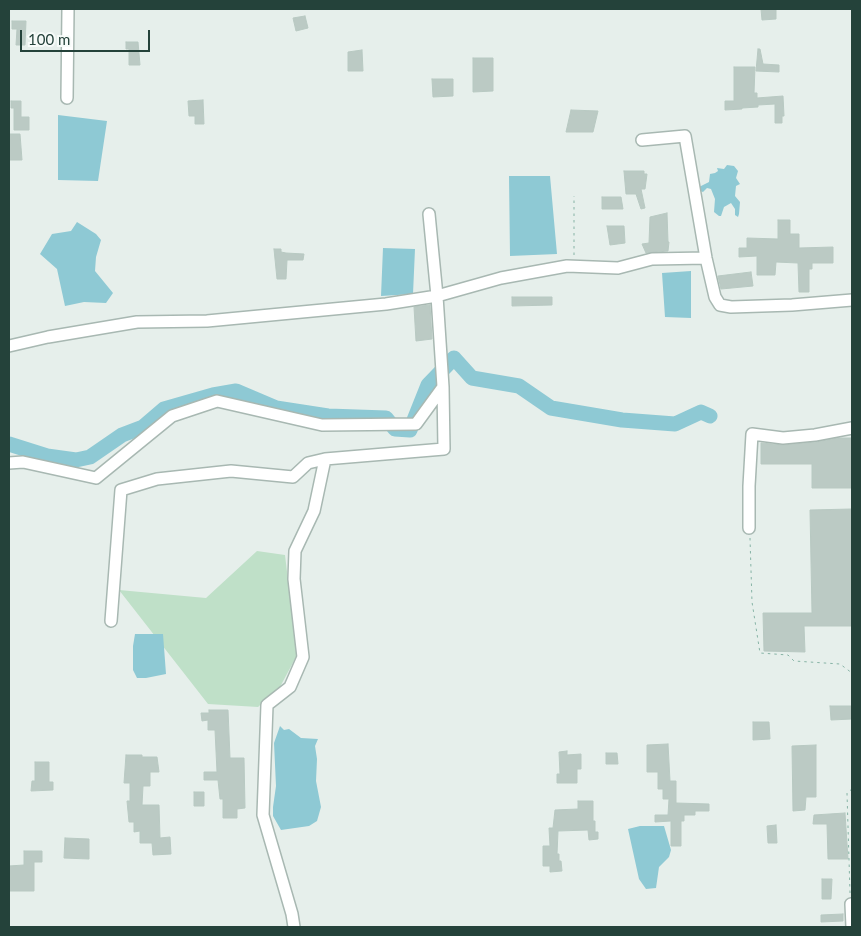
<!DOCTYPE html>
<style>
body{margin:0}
#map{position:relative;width:861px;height:936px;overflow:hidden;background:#e6efeb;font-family:Lato,sans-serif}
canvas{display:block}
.frame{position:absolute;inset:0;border:10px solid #24423a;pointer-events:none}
.scale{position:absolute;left:20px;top:30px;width:130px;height:22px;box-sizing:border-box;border:2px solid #24423a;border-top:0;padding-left:6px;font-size:15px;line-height:18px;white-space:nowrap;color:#24423a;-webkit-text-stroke:4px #f7fbf9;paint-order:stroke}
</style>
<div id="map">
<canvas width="861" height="936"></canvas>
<div class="frame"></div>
<div class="scale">100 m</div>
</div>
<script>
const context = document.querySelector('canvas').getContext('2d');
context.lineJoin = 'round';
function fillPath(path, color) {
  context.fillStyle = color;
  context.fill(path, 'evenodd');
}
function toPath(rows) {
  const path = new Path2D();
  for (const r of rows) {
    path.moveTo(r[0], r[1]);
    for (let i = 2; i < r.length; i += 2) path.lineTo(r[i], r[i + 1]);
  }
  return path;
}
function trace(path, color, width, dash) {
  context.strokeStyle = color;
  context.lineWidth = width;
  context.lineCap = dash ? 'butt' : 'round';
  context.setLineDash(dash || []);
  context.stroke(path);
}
fillPath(toPath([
 [257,551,285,555,297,655,280,687,258,707,208,704,119,590,206,598]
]), '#bfe0c8');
fillPath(toPath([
 [58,115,107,121,98,181,58,180],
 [727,165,734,166,738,171,736,178,740,184,736,186,735,196,740,202,739,214,738,217,735,215,735,209,731,203,724,207,721,216,719,216,714,212,715,199,711,189,707,188,703,192,700,191,699,187,709,182,710,174,715,173,718,171,717,168,724,169],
 [550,176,557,254,510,256,509,176],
 [77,222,96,234,101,240,96,257,95,271,113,293,106,303,84,302,65,306,57,269,40,254,52,234,71,231],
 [383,248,415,249,413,294,381,296],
 [691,271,691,318,665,317,662,273],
 [135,634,163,634,166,674,146,678,137,678,133,670,133,646],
 [280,726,284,730,289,729,301,738,318,739,315,746,317,759,316,781,321,807,317,821,309,826,281,830,273,816,273,807,276,786,274,743],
 [640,826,664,826,671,850,669,857,659,867,656,888,646,889,639,879,628,829]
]), '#8ec9d4');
trace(toPath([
 [9,444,47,456,76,460,90,457,122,435,143,427,164,409,213,395,236,391,276,408,328,416,386,418,395,429,410,430,428,385,454,358,472,378,519,386,551,408,622,420,675,424,701,412,710,416]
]), '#8ec9d4', 15);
const building = toPath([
 [761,9,776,9,776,19,762,20,761,9],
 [305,16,308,28,296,31,293,18,305,16],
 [12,21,26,21,25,45,16,45,17,29,12,29,12,21],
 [126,42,138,42,140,65,129,65,129,49,126,49,126,42],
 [758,49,760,49,763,64,779,65,779,72,756,71,758,49],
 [362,50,363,71,348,71,348,52,362,50],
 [473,58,493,58,493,91,473,92,473,58],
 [734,67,755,67,754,93,757,93,757,98,783,96,784,116,782,116,782,123,775,123,775,104,758,105,758,107,742,108,742,109,725,110,725,101,734,101,734,67],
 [432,79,453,79,453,96,433,97,432,79],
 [203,100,204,124,195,124,195,116,189,116,188,101,203,100],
 [11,101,21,101,21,117,29,117,29,130,14,130,14,108,11,108,11,101],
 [571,110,598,111,593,132,566,132,571,110],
 [9,134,20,134,22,160,9,160,9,134],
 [624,171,644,171,644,174,647,174,645,189,641,189,645,208,641,209,636,194,626,194,624,171],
 [602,197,621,197,623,209,602,209,602,197],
 [667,213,668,242,669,242,668,251,646,253,642,244,649,243,650,217,667,213],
 [778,220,790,220,790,234,799,234,799,248,833,247,833,263,812,263,812,269,809,269,809,292,799,292,798,263,776,262,775,275,757,275,757,256,739,257,739,248,747,248,747,238,778,239,778,220],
 [607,226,624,226,625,243,610,245,607,226],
 [274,249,281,249,281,252,286,253,304,254,303,260,287,260,286,279,277,279,274,249],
 [751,272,753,286,721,289,718,276,751,272],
 [512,297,552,297,552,305,512,306,512,297],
 [430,305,432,339,416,341,414,307,430,305],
 [838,438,852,438,852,488,812,488,812,464,761,464,761,443,783,445,816,442,838,438],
 [852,509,852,626,804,626,805,652,764,651,763,613,812,613,810,510,852,509],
 [830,706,852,706,852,719,831,720,830,706],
 [209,710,228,710,230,758,244,758,245,808,237,809,237,818,223,818,223,799,220,799,218,780,204,780,204,772,217,772,215,730,208,730,208,720,202,721,201,713,209,713,209,710],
 [753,722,769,722,770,739,753,740,753,722],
 [668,744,670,781,676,781,676,803,709,804,709,811,695,811,695,815,684,815,684,821,681,821,681,846,671,846,671,821,655,822,655,815,668,815,669,799,663,799,663,789,658,789,658,772,647,772,647,745,668,744],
 [816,745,816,797,806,797,805,810,793,811,792,746,816,745],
 [567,751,567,755,581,754,581,769,577,769,577,783,557,783,557,774,560,774,559,752,567,751],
 [606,753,617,753,618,764,606,764,606,753],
 [126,755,142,755,142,757,157,757,159,772,150,772,150,786,143,786,142,805,159,805,160,838,170,837,171,854,153,855,152,843,140,843,140,831,134,832,134,822,129,822,127,801,130,801,130,783,124,783,126,755],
 [35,762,49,762,49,782,53,782,53,790,31,791,32,781,35,781,35,762],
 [194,792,204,792,204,806,194,806,194,792],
 [578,801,593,801,593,821,595,821,595,832,598,832,598,839,589,840,588,830,558,831,557,854,559,854,559,861,561,861,562,871,550,872,550,866,543,866,543,846,550,846,549,828,553,828,555,810,578,809,578,801],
 [845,813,848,859,828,859,827,824,813,824,814,815,845,813],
 [776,825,777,843,768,843,767,826,776,825],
 [65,838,89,839,89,859,64,858,65,838],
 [24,851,42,851,42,862,34,862,34,891,9,891,9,866,24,865,24,851],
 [822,879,832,879,831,899,822,899,822,879],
 [843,914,843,921,821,922,821,915,843,914]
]);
fillPath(building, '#bbcac4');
trace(building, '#b8c9c2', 1);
const minor = toPath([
 [67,98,68,9],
 [642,140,685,136,706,258,715,297,720,305,731,307,792,305,852,300],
 [9,346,48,337,137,322,207,321,386,304,437,296,429,214],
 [9,463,23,462,96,478,172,416,217,401,322,425,416,424,443,387],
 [749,528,749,486,752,434,783,438,815,435,852,428],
 [111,621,121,490,157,479,231,471,293,477,308,463,325,459],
 [851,904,852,927],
 [294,927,292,914,263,815,267,705,290,687,303,657,294,579,295,551,314,511,325,459,444,449,443,387,437,296,501,278,567,266,618,268,652,259,706,258]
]);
trace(minor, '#a8b8b2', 14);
trace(toPath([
 [574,255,574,196],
 [750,538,752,602,760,653,788,655,794,661,840,664,852,673],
 [850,893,847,793,852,789]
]), '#86b3a5', 1, [2.5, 4]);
trace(minor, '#fff', 11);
</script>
